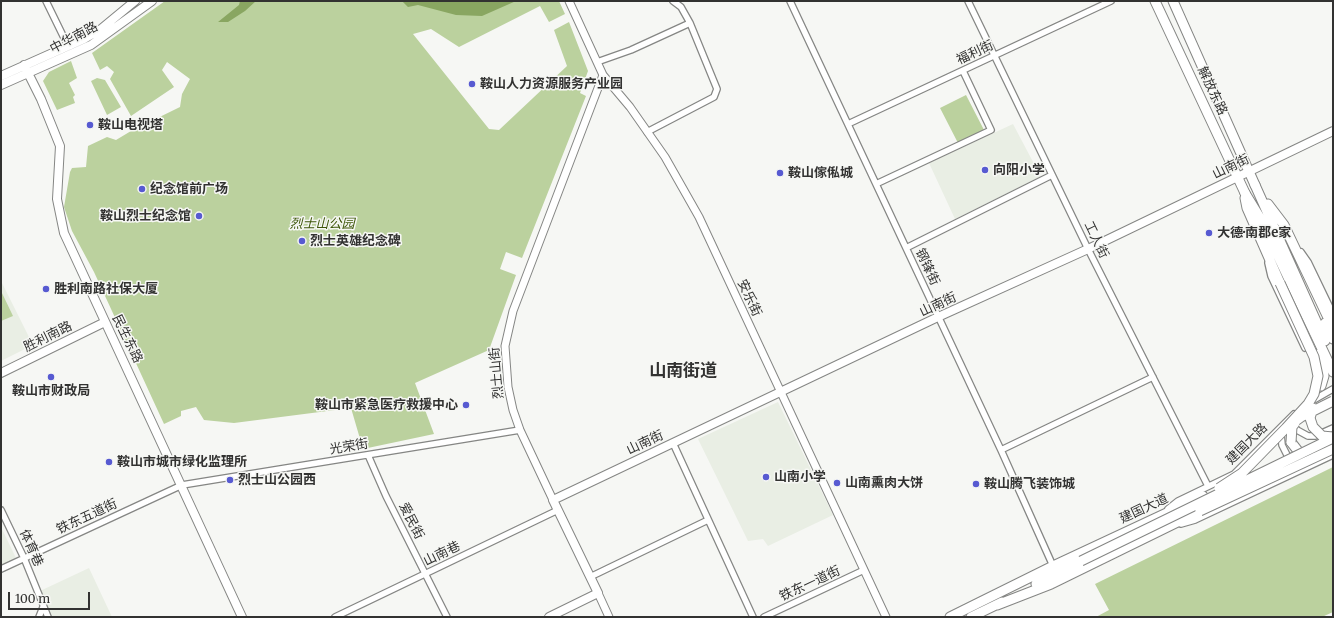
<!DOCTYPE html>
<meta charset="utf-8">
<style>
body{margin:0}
#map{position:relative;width:1334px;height:618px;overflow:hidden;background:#f6f7f4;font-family:Merriweather,serif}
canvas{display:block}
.frame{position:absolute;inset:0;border:2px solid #323231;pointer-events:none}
.scale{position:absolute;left:8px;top:592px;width:82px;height:18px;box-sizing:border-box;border:2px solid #323231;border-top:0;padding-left:5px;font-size:12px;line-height:14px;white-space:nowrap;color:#323231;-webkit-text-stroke:3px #f6f7f4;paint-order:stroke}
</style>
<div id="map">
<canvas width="1334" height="618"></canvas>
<div class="frame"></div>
<div class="scale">100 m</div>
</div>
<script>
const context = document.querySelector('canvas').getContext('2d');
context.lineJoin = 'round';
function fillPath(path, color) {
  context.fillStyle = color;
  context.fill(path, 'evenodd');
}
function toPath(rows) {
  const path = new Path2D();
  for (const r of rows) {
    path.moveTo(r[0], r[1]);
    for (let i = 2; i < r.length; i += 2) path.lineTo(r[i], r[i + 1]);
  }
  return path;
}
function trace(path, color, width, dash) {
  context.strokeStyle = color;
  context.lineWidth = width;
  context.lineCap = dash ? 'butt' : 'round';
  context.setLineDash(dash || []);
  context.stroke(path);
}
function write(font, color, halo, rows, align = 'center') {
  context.font = font + ' Merriweather,"Noto Sans SC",serif';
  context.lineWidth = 3;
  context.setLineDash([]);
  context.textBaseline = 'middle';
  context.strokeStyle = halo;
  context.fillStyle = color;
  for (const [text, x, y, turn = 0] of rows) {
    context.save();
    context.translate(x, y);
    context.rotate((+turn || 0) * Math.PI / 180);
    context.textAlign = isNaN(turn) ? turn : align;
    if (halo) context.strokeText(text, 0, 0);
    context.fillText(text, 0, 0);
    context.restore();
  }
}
fillPath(toPath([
 [1013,124,1041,177,955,219,929,163],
 [1,281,33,345,1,361],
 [778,402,833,515,768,546,763,539,748,541,698,439],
 [1,527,16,558,1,565],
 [89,568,112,617,51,617,40,591]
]), '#e9eee4');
fillPath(toPath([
 [165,1,559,1,565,14,549,22,540,6,459,47,431,29,413,34,489,129,499,130,567,66,554,30,569,22,588,71,580,93,586,96,522,258,506,252,500,269,516,275,489,350,415,383,434,434,363,449,351,408,234,423,204,420,196,407,181,411,181,416,164,424,94,272,72,231,64,207,70,172,72,168,86,167,88,146,107,137,116,140,131,131,180,107,182,94,190,79,167,62,162,70,174,87,131,116,110,79,114,72,107,66,100,70,92,53],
 [71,61,77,78,69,83,75,95,73,97,75,103,57,110,43,81,49,72],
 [97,78,105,80,121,107,107,115,91,81],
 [966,95,984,130,958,143,940,108],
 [1,291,13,316,1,321],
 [1333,467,1333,612,1322,617,1096,617,1109,610,1095,584]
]), '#bbd19e');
fillPath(toPath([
 [240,1,256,1,245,11,228,22,218,22,239,5],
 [402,1,516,1,482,16,456,15,418,5,408,7]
]), '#89a661');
const minor = toPath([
 [46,1,68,46],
 [790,1,1001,450,1053,566],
 [968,1,1088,249,1208,486],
 [597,62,631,50,690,23],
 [848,124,1111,1],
 [647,132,714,97,717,89,690,23,681,7,673,1],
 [876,184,991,130,963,71],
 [906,248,1052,175],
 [1301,252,1308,262,1333,314],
 [1268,263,1271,276,1305,348],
 [1310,402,1333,389],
 [1293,424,1297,430,1308,436,1315,436,1333,428],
 [1281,434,1282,445,1287,455,1295,461,1303,463],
 [673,443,753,617],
 [1001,450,1153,377],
 [368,455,386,496,447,617],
 [1168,509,1178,501,1234,474,1294,414],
 [1,510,24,558,48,617],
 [1181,524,1195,520,1333,455],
 [1,569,182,485,520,430],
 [590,577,708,520],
 [39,617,43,607],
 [335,617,558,510],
 [764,617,864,570]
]);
const tertiary = toPath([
 [569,1,603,75,630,107,665,157,699,217,886,617],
 [553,500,520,430,513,410,508,387,505,346,513,311,603,75],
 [598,593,609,617]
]);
const secondary = toPath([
 [24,65,41,99,60,146,57,199,64,233,242,617],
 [1,76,84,39,101,29,135,1],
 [1,85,91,45,152,1],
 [1,373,105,322],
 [549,617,598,593,553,500,938,317,1088,249,1333,131]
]);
const primary = toPath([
 [1155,1,1245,193],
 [1173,1,1255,185]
]);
const trunk = toPath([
 [1255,185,1325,341],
 [1245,193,1259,216,1333,372],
 [1245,198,1247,208,1280,283],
 [1268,204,1284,225,1333,328],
 [1325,323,1333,339],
 [1319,354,1323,365,1324,376,1321,386],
 [1291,442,1298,451,1308,456],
 [1036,584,1081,561],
 [997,605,1051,584,1200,511],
 [950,617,1053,566,1203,496],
 [971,617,1002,602]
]);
trace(minor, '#858684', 8);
trace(tertiary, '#858684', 9);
trace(secondary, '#858684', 10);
trace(primary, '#858684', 11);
trace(trunk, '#858684', 11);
trace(minor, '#fff', 5.5);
trace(tertiary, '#fff', 7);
trace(secondary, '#fff', 8);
trace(primary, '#fff', 9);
trace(trunk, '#fff', 9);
const trunkBridge = toPath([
 [1280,283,1314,357,1318,376,1314,394,1308,404,1286,428],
 [1313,408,1310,418,1313,427,1322,436,1333,437],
 [1291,442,1292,427,1295,423],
 [1219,488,1242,473,1286,428,1301,417,1333,401],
 [1200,511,1333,449],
 [1081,561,1333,438]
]);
trace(trunkBridge, '#858684', 11, []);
trace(trunkBridge, '#fff', 9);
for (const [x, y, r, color] of [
 [472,84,4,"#575ad1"],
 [90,125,4,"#575ad1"],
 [985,170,4,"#575ad1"],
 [780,173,4,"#575ad1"],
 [142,189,4,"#575ad1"],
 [199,216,4,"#575ad1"],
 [1209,233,4,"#575ad1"],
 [302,241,4,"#575ad1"],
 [46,289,4,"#575ad1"],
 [51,377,4,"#575ad1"],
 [466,405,4,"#575ad1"],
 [109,462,4,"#575ad1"],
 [766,477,4,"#575ad1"],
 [230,480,4,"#575ad1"],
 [837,483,4,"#575ad1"],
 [976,484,4,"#575ad1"]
]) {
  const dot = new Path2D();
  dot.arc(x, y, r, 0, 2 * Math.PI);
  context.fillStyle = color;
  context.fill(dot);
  trace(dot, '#f6f7f4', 1.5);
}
write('13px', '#323231', '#f6f7f4', [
 ["中华南路",74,38,-28],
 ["福利街",975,53,-25],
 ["解放东路",1212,91,65],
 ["山南街",1231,167,-26],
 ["工人街",1096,240,64],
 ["钢锋街",927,267,65],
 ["安乐街",749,298,65],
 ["山南街",938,305,-25],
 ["胜利南路",48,337,-26],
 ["民生东路",127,339,64],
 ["烈士山街",497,373,-95],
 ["山南街",645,443,-25],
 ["建国大路",1247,444,-45],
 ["光荣街",349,447,-9],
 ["建国大道",1144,509,-25],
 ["铁东五道街",87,517,-25],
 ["爱民街",411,521,63],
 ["体育巷",31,548,66],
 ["山南巷",442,554,-26],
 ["铁东一道街",810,584,-25]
]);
write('bold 13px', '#323231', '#f6f7f4', [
 ["鞍山人力资源服务产业园",480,84],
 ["鞍山电视塔",98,125],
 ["向阳小学",993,170],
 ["鞍山傢俬城",788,173],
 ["纪念馆前广场",150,189],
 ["鞍山烈士纪念馆",191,216,"right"],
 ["大德·南郡e家",1217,233],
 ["烈士英雄纪念碑",310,241],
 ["胜利南路社保大厦",54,289],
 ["鞍山市财政局",51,391,"center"],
 ["鞍山市紧急医疗救援中心",458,405,"right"],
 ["鞍山市城市绿化监理所",117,462],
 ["山南小学",774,477],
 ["烈士山公园西",238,480],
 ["山南熏肉大饼",845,483],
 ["鞍山腾飞装饰城",984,484]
], 'left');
write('italic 13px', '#3e5709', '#f6f7f4', [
 ["烈士山公园",322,224]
]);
write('bold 17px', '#323231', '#f6f7f4', [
 ["山南街道",683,371]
]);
</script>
